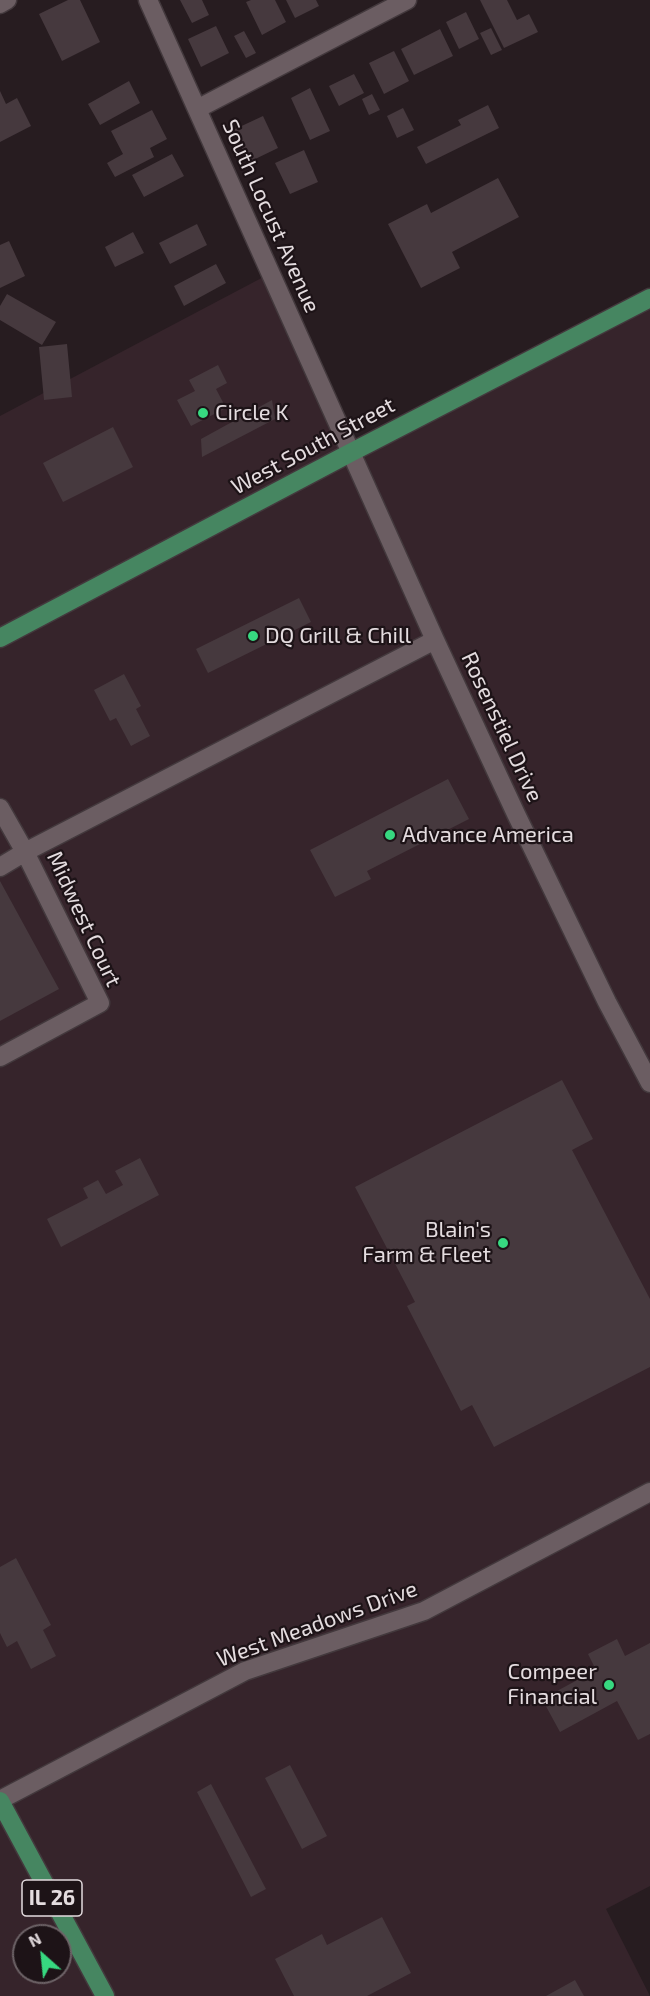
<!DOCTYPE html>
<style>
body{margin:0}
#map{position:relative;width:650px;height:1996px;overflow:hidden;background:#271c20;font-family:"Exo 2",sans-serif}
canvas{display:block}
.north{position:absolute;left:12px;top:1924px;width:60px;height:60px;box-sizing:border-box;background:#1d1317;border:2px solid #6d6367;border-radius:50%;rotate:333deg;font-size:16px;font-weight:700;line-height:24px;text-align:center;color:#e4dcdf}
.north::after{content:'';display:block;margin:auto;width:21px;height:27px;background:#37d880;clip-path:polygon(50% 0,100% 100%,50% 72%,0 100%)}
</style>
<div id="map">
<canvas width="650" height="1996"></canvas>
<div class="north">N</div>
</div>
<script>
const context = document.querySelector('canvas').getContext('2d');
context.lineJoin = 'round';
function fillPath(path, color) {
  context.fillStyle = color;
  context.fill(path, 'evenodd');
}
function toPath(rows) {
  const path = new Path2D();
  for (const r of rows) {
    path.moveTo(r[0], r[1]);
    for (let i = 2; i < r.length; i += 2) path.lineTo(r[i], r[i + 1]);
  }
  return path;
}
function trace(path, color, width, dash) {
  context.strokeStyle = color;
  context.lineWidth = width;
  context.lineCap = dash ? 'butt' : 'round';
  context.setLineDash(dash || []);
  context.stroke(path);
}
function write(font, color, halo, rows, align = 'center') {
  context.font = font + ' "Exo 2",sans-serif';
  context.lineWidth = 4.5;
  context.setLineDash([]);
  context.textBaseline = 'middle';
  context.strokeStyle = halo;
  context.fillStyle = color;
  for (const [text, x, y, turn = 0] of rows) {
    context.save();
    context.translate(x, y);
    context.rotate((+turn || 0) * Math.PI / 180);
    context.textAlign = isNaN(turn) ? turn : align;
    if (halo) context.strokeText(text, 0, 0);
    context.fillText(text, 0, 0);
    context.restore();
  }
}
fillPath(toPath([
 [271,273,350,452,650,298,650,1886,606,1909,650,1996,0,1996,0,416],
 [24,1936,60,1936,60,1972,24,1972]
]), '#36242b');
fillPath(toPath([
 [68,0,80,0,100,42,62,61,39,14],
 [180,0,202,0,209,15,192,23],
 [251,0,275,0,286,22,262,35,246,2],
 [286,0,316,0,319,6,295,18],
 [480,0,507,0,517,20,529,14,538,32,504,48],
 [466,12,479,39,459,49,446,22],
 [216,26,229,53,201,67,188,39],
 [491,28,502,50,491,55,480,33],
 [440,29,453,56,414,75,401,49],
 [244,31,256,53,246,58,234,36],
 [394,51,409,81,384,94,369,63],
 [354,74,364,93,339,106,329,86],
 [129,81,140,103,100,125,88,104],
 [310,88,330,131,310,140,291,98],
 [0,91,6,104,17,98,31,126,0,142],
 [372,94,380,110,369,115,362,99],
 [488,105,499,128,426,164,417,147,461,125,458,120],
 [403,108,414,130,397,138,387,116],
 [152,110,167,139,150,148,154,157,115,177,107,163,123,154,111,131],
 [263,116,278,148,249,162,233,130],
 [304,150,318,182,290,194,275,163],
 [172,154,184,176,144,197,132,175],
 [498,178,519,217,452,252,460,268,421,288,388,224,427,204,431,213],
 [197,224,207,245,170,264,159,243],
 [133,232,144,253,115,267,105,247],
 [9,241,25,276,0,288,0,245],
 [216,264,226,283,184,306,174,286],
 [7,294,56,322,42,345,0,320,0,306],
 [67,344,72,397,44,400,39,347],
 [218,365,227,383,216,389,226,408,191,426,177,400,195,391,189,380],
 [272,400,275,419,202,457,201,439],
 [113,427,133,467,63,502,43,463],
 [299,598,311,622,208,673,196,649],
 [124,674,141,706,136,709,150,736,131,746,116,718,110,721,94,690],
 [448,779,469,819,367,871,371,879,335,897,310,850],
 [0,881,59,989,0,1021],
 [562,1080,593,1139,572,1150,650,1299,650,1367,494,1447,472,1405,461,1411,407,1306,415,1302,355,1187],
 [140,1158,159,1195,61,1247,47,1219,88,1198,83,1188,98,1180,106,1194,123,1185,115,1171],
 [16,1558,51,1625,43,1630,56,1656,31,1669,17,1641,7,1647,0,1633,0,1567],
 [617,1639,625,1656,650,1643,650,1734,638,1740,617,1701,560,1732,542,1699,596,1670,588,1654],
 [290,1765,327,1836,302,1849,265,1778],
 [211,1784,266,1889,251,1897,197,1792],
 [382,1917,411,1973,367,1996,294,1996,275,1959,322,1934,327,1945],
 [575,1980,584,1996,546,1996]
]), '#46393e');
const minor = toPath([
 [148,0,435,640,516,814,607,1002,650,1083],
 [0,4,7,0],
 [197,109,407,0],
 [0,808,25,852,0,867],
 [0,1057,100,1003,25,852,435,640],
 [0,1800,245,1671,424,1611,650,1492]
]);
const primary = toPath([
 [0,638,350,453,650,298],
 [0,1801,105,1996]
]);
trace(minor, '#43393d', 21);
trace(primary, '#43393d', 21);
trace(minor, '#6b5d62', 18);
trace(primary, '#468661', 18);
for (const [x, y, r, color] of [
 [203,413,6,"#37d880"],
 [253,636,6,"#37d880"],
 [390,835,6,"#37d880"],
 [503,1243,6,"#37d880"],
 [609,1685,6,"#37d880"]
]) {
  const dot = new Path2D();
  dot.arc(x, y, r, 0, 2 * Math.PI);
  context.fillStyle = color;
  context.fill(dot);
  trace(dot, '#1d1317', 2);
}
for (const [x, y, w] of [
 [52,1898,60]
]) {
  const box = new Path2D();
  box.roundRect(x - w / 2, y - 18, w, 36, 4.5);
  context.fillStyle = '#1d1317';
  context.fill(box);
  trace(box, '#e4dcdf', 1.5);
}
write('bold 21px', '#e4dcdf', null, [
 ["IL 26",52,1898]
]);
write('22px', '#e4dcdf', '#1d1317', [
 ["South Locust Avenue",271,216,66],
 ["West South Street",313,446,-28],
 ["Rosenstiel Drive",502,727,65],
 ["Midwest Court",84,919,65],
 ["West Meadows Drive",317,1624,-20]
]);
write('22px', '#e4dcdf', '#1d1317', [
 ["Circle K",215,413],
 ["DQ Grill & Chill",265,636],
 ["Advance America",402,835],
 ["Blain's",491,1230,"right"],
 ["Farm & Fleet",491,1255,"right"],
 ["Compeer",597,1672,"right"],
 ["Financial",597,1697,"right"]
], 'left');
</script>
